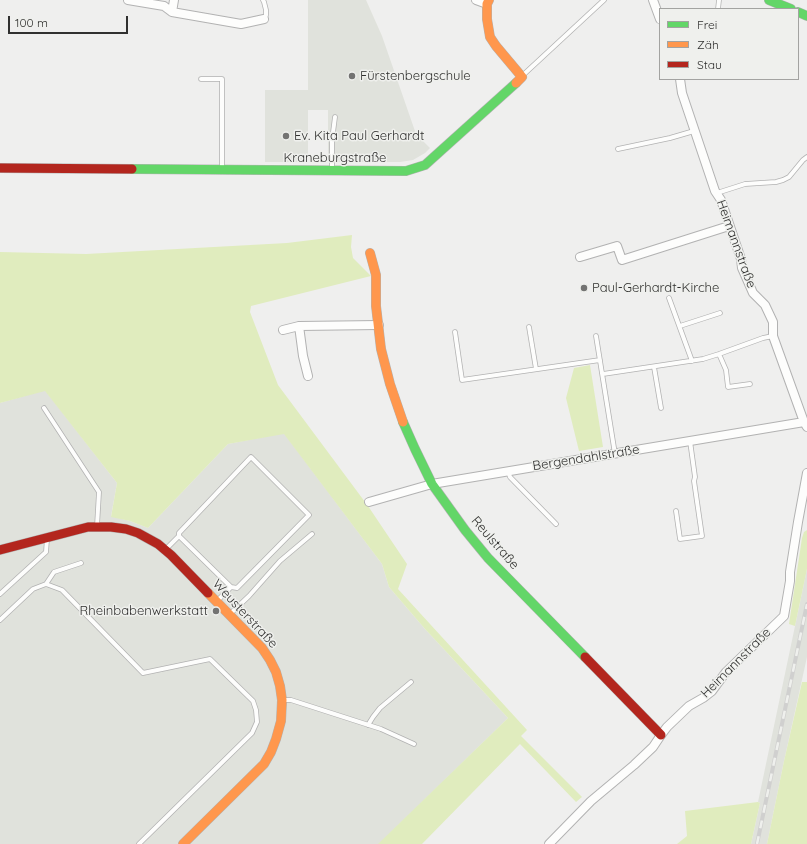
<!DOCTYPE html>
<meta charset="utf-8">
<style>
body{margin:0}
#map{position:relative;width:807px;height:844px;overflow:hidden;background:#efefee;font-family:Quicksand,sans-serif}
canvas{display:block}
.legend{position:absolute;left:659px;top:8px;width:140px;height:72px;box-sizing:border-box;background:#eff0ed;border:1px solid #a3a3a1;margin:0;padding:5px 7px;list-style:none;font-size:12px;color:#30302f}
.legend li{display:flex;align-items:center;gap:8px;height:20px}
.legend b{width:20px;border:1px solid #a3a3a1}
.scale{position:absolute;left:8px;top:16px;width:120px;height:18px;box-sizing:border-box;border:2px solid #30302f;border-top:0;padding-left:5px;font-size:12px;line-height:14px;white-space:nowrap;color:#30302f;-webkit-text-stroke:3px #eff0ed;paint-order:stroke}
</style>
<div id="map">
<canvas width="807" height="844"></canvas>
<ul class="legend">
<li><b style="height:5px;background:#63d668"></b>Frei</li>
<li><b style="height:5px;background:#ff974d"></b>Zäh</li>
<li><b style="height:5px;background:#b3261e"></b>Stau</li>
</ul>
<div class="scale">100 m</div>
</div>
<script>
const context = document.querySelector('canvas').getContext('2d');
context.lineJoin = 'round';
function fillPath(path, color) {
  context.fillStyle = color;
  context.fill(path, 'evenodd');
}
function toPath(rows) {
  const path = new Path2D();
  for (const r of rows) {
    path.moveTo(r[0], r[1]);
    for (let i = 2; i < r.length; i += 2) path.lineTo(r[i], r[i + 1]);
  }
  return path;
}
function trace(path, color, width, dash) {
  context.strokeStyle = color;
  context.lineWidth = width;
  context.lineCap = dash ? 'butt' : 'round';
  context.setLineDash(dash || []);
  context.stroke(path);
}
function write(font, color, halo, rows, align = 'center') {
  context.font = font + ' Quicksand,sans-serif';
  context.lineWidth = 3;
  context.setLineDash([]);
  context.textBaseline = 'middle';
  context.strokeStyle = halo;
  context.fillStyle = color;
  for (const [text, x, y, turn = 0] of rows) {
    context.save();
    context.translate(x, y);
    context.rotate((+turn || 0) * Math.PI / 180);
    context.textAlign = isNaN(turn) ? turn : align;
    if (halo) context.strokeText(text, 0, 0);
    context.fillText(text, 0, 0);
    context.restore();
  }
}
fillPath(toPath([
 [308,0,366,0,382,36,416,134,430,148,425,153,413,160,400,162,328,162,328,110,308,110,308,162,265,162,265,90,308,90],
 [45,390,117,483,111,516,130,521,148,528,228,444,284,433,382,564,389,587,425,629,508,718,379,844,0,844,0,403],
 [807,569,807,657,784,761,767,844,751,844,760,803,758,802]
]), '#e0e2dc');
fillPath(toPath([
 [352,235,351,247,353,258,371,276,251,306,250,312,278,385,368,506,407,564,398,589,527,730,521,736,582,797,576,802,520,744,422,844,378,844,508,718,425,629,389,587,382,564,284,434,228,444,148,528,130,521,111,517,117,483,45,391,0,403,0,252,86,254,287,243],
 [590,365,603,447,579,451,566,398,574,368],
 [807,530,807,569,795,626,789,624,802,538,804,532],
 [802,682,807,682,807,844,767,844,784,761],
 [758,802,760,803,751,844,677,844,687,836,685,811]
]), '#e0ecbe');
const lane = toPath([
 [263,0,264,2,266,10,266,15,264,19],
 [718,9,719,0],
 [522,76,604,0],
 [201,79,222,79,222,167],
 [618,149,670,138,694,131],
 [332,168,332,140,335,117],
 [717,193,745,184,776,182,783,180,789,177,803,160,807,157],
 [669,298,692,361],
 [680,326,720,313],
 [529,327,536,369],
 [455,332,462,380,600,360],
 [596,336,615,454],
 [719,354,726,370,728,387,750,384],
 [654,367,661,408],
 [603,374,703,359,719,354,763,338,773,336],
 [44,408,99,492,97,526],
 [508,471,510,477,556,524],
 [676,511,680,539,702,536,694,481,695,477,690,441],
 [179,536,179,533,251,457,309,515,237,588,231,587],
 [166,549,179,536,231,587,217,601],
 [46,584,54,572,81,563],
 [0,594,46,552,47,539],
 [230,614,249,596,280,561,312,534],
 [0,620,33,589,46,584,62,590,143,673,210,659,253,701,256,710,257,722,252,733,139,844],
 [284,700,291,700,381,729,414,744],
 [368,725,373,717,380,708,411,682]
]);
const street = toPath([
 [128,0,164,6,172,12,241,24,264,19],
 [476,0,487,4],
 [653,0,660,19],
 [172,12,174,0],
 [680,79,682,93,715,191,721,200,741,259,742,268,753,293,765,305,773,322,773,336,804,422,807,427],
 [580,257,617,246,622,260,729,226],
 [299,326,303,356,308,376],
 [283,330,299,326,379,325],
 [369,502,432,484,804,422],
 [549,844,591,801,634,765,653,747,661,735,667,727,689,706,703,698,712,691,726,672,784,616,790,581,790,572,798,522,807,473]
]);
const fast = toPath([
 [769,0,791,9],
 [798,12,807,16],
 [132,169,406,171,425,165,516,83],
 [403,422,415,449,432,484,465,530,488,558,585,657]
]);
const slow = toPath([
 [489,0,487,4,487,19,490,37,496,46,522,77,516,83],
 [370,253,376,275,376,306,381,349,390,384,403,422],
 [183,844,264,764,271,752,276,739,281,721,282,700,280,686,276,672,270,660,262,648,208,593]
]);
const jam = toPath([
 [0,168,132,169],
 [0,550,88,527,111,527,126,529,138,533,158,544,171,555,208,593],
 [585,657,661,735]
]);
trace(lane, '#b2b2b2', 5.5);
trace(street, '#b2b2b2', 10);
trace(fast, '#b2b2b2', 10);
trace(slow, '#b2b2b2', 10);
trace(jam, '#b2b2b2', 10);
trace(lane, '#fdfdfc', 4);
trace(street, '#fdfdfc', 8);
trace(fast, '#63d668', 9);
trace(slow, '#ff974d', 9);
trace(jam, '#b3261e', 9);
const rail = toPath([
 [757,844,807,604]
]);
trace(rail, '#d0d0cf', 4);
trace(rail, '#eff0ed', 2.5, [8]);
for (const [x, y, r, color] of [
 [352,76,4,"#737372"],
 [286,136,4,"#737372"],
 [584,288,4,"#737372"],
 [216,611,4,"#737372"]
]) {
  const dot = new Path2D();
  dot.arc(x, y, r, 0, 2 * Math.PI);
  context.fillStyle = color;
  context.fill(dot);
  trace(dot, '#eff0ed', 1.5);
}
write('13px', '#30302f', '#eff0ed', [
 ["Fürstenbergschule",360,76],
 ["Ev. Kita Paul Gerhardt",294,136],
 ["Paul-Gerhardt-Kirche",592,288],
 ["Rheinbabenwerkstatt",208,611,"right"]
], 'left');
write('13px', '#30302f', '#eff0ed', [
 ["Kraneburgstraße",335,158],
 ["Heimannstraße",736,244,70],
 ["Bergendahlstraße",586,458,-9],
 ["Reulstraße",495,543,49],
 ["Weusterstraße",245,614,47],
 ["Heimannstraße",736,663,-45]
]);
</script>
